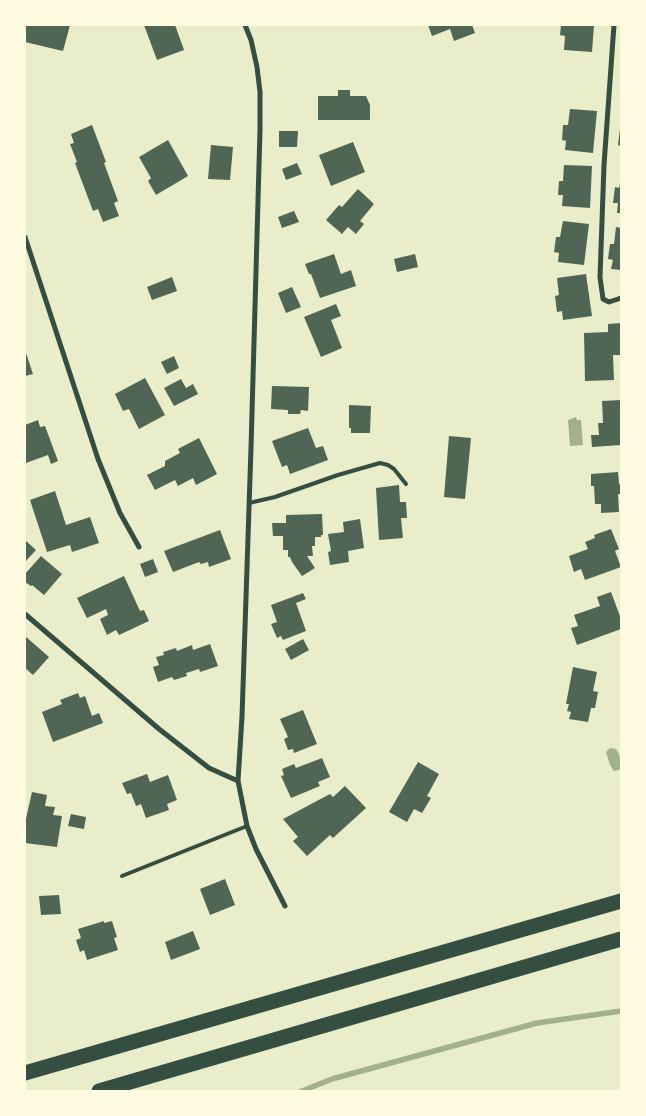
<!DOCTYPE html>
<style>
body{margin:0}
#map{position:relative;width:646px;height:1116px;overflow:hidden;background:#e9edc9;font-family:"PT Serif",serif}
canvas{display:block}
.frame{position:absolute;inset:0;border:26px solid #fefae0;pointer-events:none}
</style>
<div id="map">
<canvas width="646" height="1116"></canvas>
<div class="frame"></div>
</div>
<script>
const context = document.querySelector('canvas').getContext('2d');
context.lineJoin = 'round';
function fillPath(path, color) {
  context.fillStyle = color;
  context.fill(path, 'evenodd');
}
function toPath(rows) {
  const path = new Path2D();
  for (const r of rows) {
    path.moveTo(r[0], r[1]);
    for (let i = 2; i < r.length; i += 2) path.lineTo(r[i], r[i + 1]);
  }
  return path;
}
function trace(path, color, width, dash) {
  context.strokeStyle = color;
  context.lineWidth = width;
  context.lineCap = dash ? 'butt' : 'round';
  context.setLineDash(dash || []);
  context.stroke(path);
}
fillPath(toPath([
 [576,417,577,420,581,420,583,445,570,446,568,420],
 [610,748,616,749,619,754,621,762,621,768,619,770,614,771,610,765,606,752]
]), '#a3b18a');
trace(toPath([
 [302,1091,332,1079,537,1023,621,1011]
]), '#a3b18a', 5.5);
fillPath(toPath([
 [25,25,70,25,63,51,25,42],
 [144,25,175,25,184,50,157,60],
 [428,25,472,25,475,33,454,41,450,29,432,36],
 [561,25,594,25,592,52,564,50,565,36,560,35],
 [338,90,350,90,350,96,366,96,370,105,370,120,318,120,318,96,338,96],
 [570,109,597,111,593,153,565,150,566,141,562,140,563,125,568,125],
 [92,125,106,162,104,163,118,201,114,203,119,216,103,222,98,209,93,211,75,163,77,162,70,144,74,143,71,134],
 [620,129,621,129,621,146,618,145],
 [279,131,298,131,297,147,279,147],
 [168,140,188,176,156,195,148,181,151,178,139,157],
 [353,142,365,172,331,186,319,155],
 [211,145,233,147,230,180,208,179],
 [297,163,302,174,286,180,282,169],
 [564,165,592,166,590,208,562,206,563,195,558,195,559,181,563,181],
 [620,184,621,184,621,213,617,213,618,203,613,203,615,187,619,188],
 [358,189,374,204,360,221,364,224,356,234,348,227,342,234,326,220,339,205,342,207],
 [294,211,299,222,282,228,278,217],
 [563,221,589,224,584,265,558,262,559,253,554,252,556,237,560,237],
 [616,227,621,228,621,270,611,269,613,260,608,259,610,244,614,244],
 [334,254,341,274,351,270,356,286,320,298,311,274,309,274,305,264],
 [415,254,418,267,397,272,394,259],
 [586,274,592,316,563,320,562,311,557,312,555,296,559,295,557,278],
 [172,277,177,291,152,300,147,287],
 [292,287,301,307,286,313,278,293],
 [336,304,341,316,331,320,342,348,321,357,304,317],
 [621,323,621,355,613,355,614,380,585,381,584,333,608,332,608,324],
 [25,350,33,374,25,376],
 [174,356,179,368,167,374,161,362],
 [145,378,165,415,139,429,129,409,123,411,115,394],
 [181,379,186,388,193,384,198,394,174,406,164,388],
 [272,386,309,387,308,411,301,410,300,414,288,414,288,410,271,409],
 [621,400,621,445,592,447,591,435,599,435,598,423,603,423,602,401],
 [349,405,371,406,370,433,351,433,351,428,349,428],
 [38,420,40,427,45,426,58,461,51,464,48,455,26,463,25,462,25,425],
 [308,428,316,448,323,446,328,460,290,474,287,465,282,467,272,441],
 [449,436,471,438,465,499,444,497],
 [199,438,217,474,196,485,193,478,178,486,175,480,155,490,147,475,165,466,165,461,180,453,178,449],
 [618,472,619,484,621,484,621,494,618,494,619,512,601,513,601,504,595,504,594,486,591,486,591,474],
 [399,485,400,502,406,502,407,518,401,518,403,538,379,540,376,488],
 [55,491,66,525,90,517,99,543,72,552,70,545,47,552,30,500],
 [322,514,323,535,321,535,321,537,315,537,315,546,312,546,313,556,307,556,315,568,302,576,292,562,290,557,288,557,288,550,283,550,283,536,273,536,272,523,286,523,286,515],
 [360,519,364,548,348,551,349,562,330,565,328,552,331,551,328,534,344,532,343,522],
 [611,529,619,549,615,551,621,567,585,580,581,569,574,572,569,556,588,549,585,542,595,538,594,535],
 [220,530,231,559,209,567,208,562,201,564,199,562,173,572,164,551],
 [25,540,36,550,25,562],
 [41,556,62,574,44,595,32,585,31,586,25,582,25,574],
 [153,559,158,572,145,577,140,564],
 [124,576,140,611,144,610,149,621,119,635,116,630,107,635,100,619,108,615,106,609,87,618,77,598],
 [611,592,621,619,621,629,577,645,571,628,578,626,574,615,600,606,597,597],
 [303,593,306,599,296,603,306,631,283,640,281,636,277,638,271,624,277,622,271,605],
 [25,636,49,657,33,675,25,668],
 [303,639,309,650,291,660,285,649],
 [210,644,218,666,200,672,199,669,186,673,187,676,174,680,172,677,158,682,153,667,159,665,156,657,164,655,163,652,176,648,177,651,192,645,193,650],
 [573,667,597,672,593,691,598,692,595,708,591,708,588,722,569,719,571,712,567,711,569,704,566,704],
 [78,693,80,698,85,696,92,716,99,713,103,723,53,742,42,712,62,704,60,700],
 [303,710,317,744,294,753,293,749,288,750,284,739,288,737,280,719],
 [322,758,330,777,318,782,320,786,291,798,281,776,284,775,282,769,294,764,296,768],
 [418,762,439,774,427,796,431,798,422,813,414,809,407,822,389,812],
 [147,774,150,782,168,775,177,800,167,804,169,810,146,818,141,804,136,806,131,793,127,794,122,783],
 [345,786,366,808,333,838,330,835,307,856,293,841,298,837,283,819,330,794,333,797],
 [32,792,47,795,45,806,55,807,53,815,62,816,57,847,25,843,25,823],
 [71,814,86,817,84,829,68,826],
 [225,879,235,905,210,915,200,889],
 [59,895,61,914,41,915,39,896],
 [104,921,104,923,112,921,117,937,114,938,118,950,87,960,84,950,80,952,76,940,81,938,78,929],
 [193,931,200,949,171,960,165,942]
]), '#4f6655');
trace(toPath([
 [249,503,275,497,338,475,380,463,388,465,394,469,406,484],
 [122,876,247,826]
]), '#344e41', 4);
trace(toPath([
 [245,25,251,40,257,67,260,92,260,130,251,448,242,717,238,781,247,826,256,849,285,906],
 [614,25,604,165,600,277,603,299,609,302,621,298],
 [25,237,98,459,120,513,139,547],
 [25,614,159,729,209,768,238,781]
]), '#344e41', 5);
trace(toPath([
 [25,1073,621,901],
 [99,1091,621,939]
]), '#344e41', 15);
</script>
